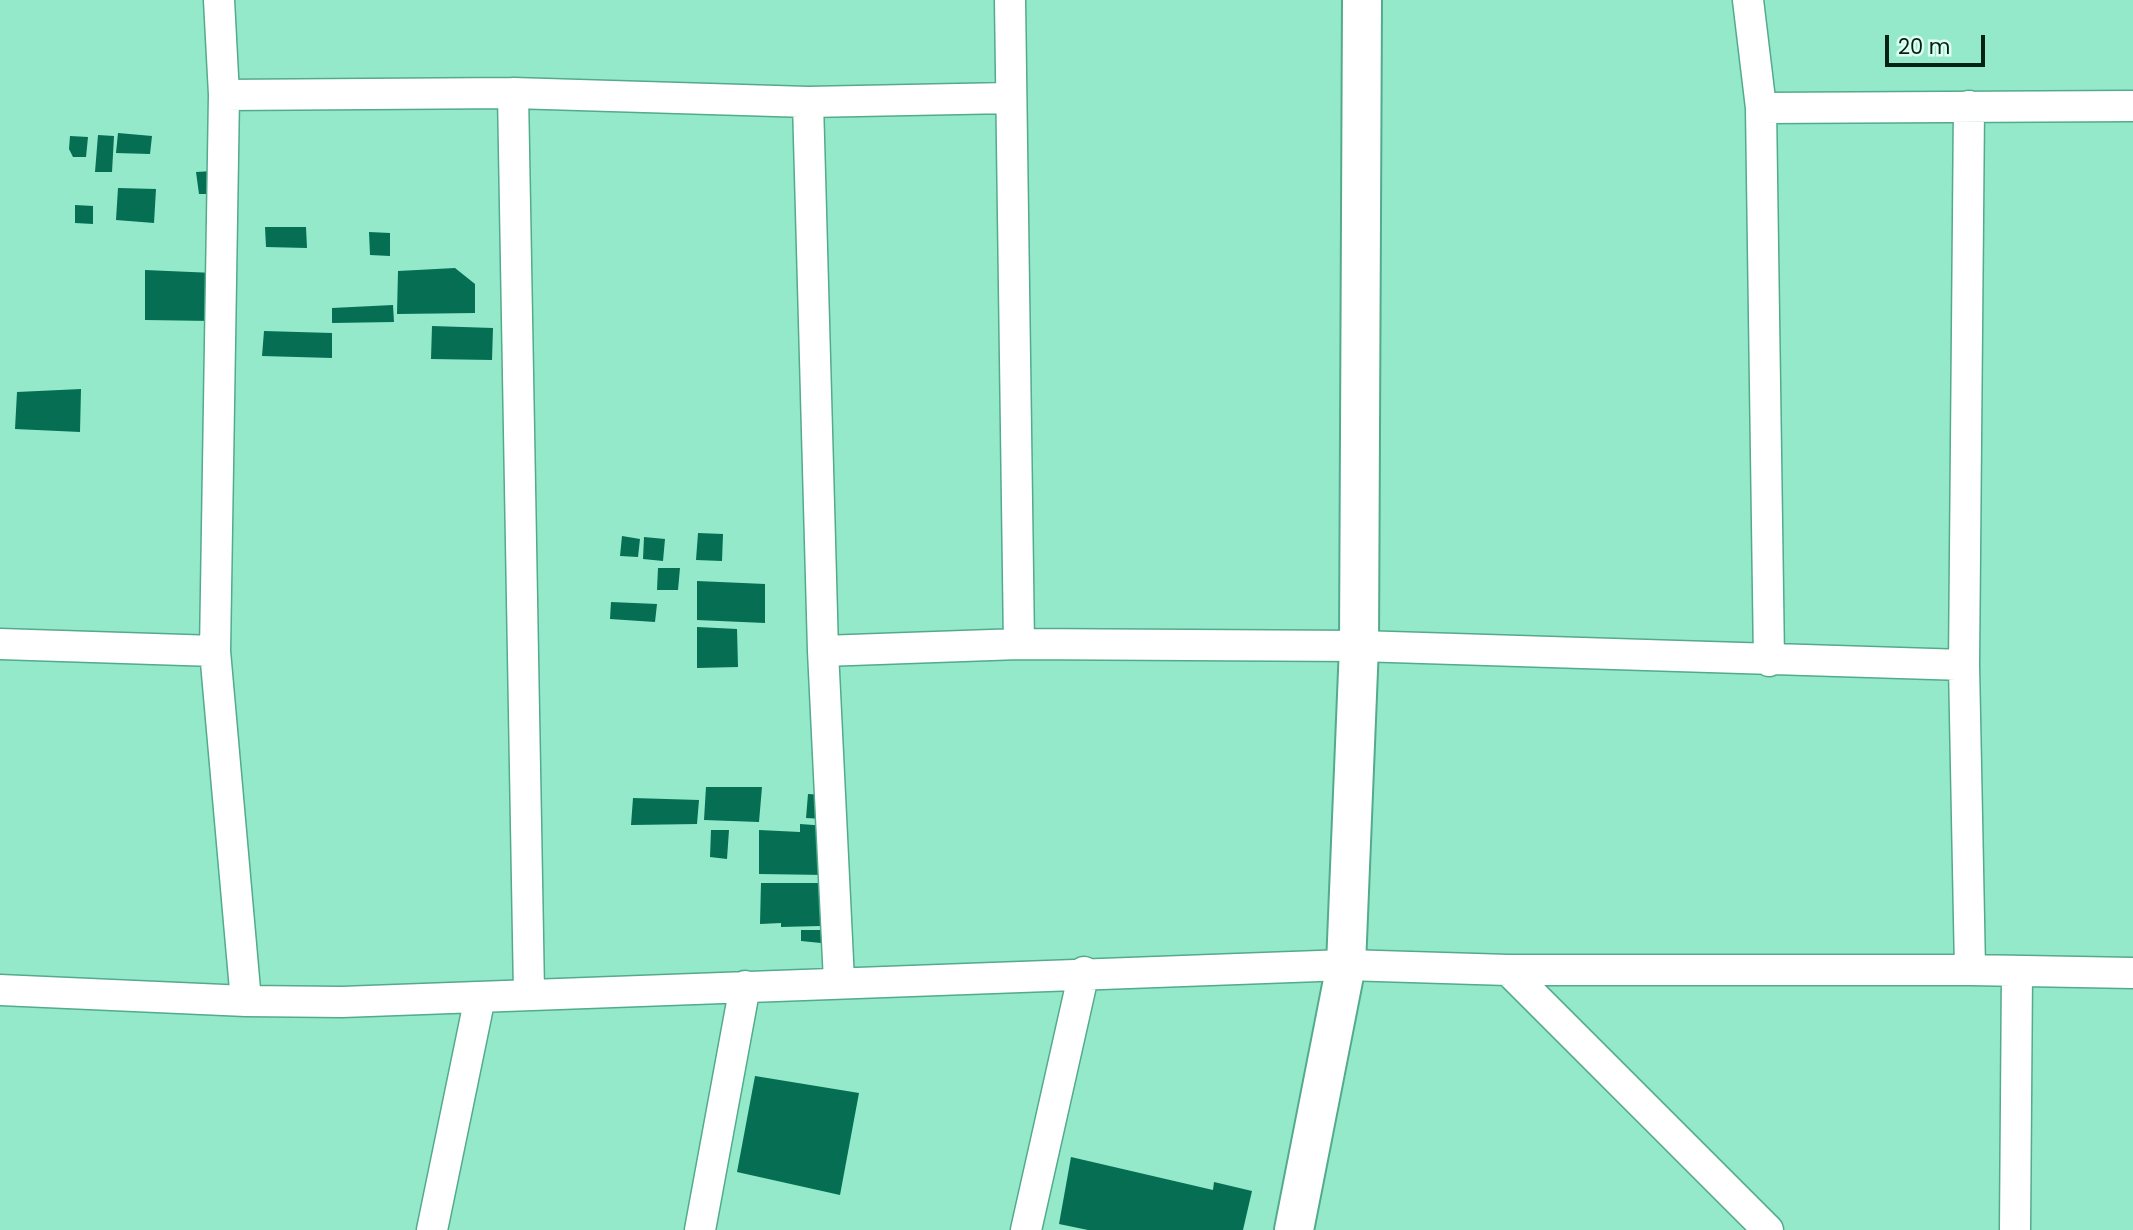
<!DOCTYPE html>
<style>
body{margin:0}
#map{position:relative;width:2133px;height:1230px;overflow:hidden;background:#93e9c9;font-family:Poppins,sans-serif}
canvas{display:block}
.scale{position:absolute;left:1885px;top:35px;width:100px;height:32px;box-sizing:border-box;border:4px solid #002116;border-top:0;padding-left:9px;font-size:21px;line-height:24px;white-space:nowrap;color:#002116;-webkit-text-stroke:5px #defef1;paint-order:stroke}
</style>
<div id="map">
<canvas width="2133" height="1230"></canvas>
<div class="scale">20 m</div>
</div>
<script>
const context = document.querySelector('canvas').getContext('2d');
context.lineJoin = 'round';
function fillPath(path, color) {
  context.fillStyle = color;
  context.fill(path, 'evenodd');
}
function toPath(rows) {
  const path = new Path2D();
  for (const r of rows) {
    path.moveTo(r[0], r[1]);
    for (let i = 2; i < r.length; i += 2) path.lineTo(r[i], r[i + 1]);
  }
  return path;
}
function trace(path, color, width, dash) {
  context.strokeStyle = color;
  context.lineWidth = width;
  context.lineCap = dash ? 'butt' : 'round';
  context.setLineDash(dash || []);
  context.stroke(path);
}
fillPath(toPath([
 [118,133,152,136,150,154,116,153],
 [98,135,114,136,112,172,95,172],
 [70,136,88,137,86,157,73,157,69,149],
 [213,171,215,194,199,194,196,172],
 [118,188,156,189,154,223,116,220],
 [75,205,93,206,93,224,75,223],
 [265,227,306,227,307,248,266,247],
 [369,232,390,233,390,256,370,255],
 [455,268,475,284,475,313,397,314,398,271],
 [145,270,214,273,213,321,145,320],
 [393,305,394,322,332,323,332,308],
 [432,326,493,328,492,360,431,359],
 [264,331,332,333,332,358,262,356],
 [81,389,80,432,15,429,17,392],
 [698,533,723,534,722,561,696,560],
 [622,536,640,539,638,557,620,556],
 [644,537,665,539,663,561,643,559],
 [658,568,680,568,678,590,657,590],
 [697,581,765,584,765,623,697,620],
 [611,602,657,604,655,622,610,619],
 [697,627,737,629,738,667,697,668],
 [706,787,762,787,759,822,704,820],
 [808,794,824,795,823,819,806,818],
 [633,798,699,800,697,824,631,825],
 [800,824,827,826,826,875,759,874,759,830,800,832],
 [711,830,729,830,727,859,710,857],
 [761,883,823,883,820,926,781,927,781,923,760,924],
 [801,930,822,930,821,943,801,941],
 [755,1076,859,1093,840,1195,737,1172],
 [1071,1157,1213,1190,1214,1182,1252,1191,1243,1230,1088,1230,1059,1224]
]), '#056e53');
const minor = toPath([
 [219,0,224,95,215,651,246,1001],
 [1010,0,1019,644],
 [1748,0,1761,108,1769,661],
 [513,93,529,993],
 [224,95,513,93,808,102,1009,98],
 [808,102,823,651,839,981],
 [1969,106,1964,665,1970,970],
 [1761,108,2133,106],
 [0,644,215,651],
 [823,651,1019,644,1359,646,1964,665],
 [1508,970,1768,1230],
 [0,990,246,1001,342,1002,1346,965,1508,970,1970,970,2133,973],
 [432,1230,480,997],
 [700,1230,745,986],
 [1026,1230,1084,972],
 [2015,1230,2017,972]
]);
const tertiary = toPath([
 [1294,1230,1346,965,1359,646,1362,0]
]);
trace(minor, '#54aa8c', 33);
trace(tertiary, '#54aa8c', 42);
trace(minor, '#fff', 30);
trace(tertiary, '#fff', 38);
</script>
